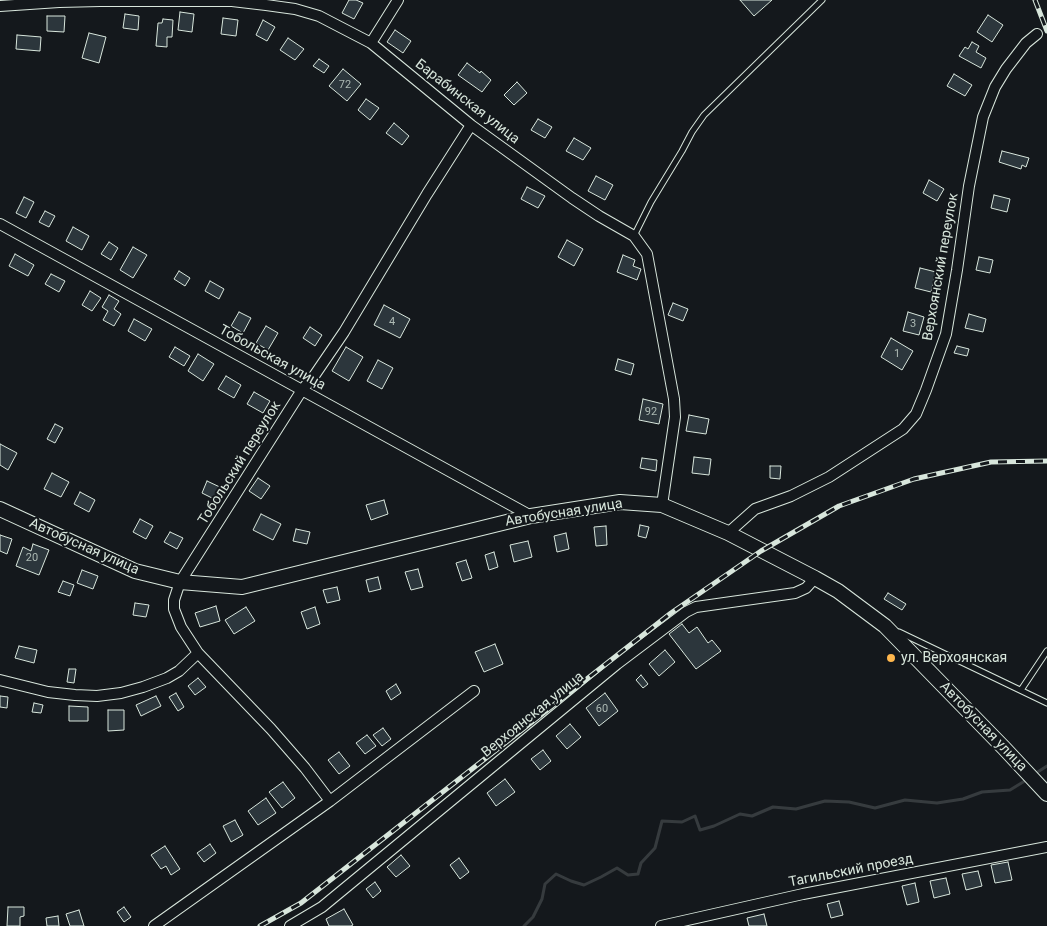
<!DOCTYPE html>
<meta charset="utf-8">
<style>
body{margin:0}
canvas{display:block;background:#14181c}
</style>
<canvas width="1047" height="926"></canvas>
<script>
const g = document.querySelector('canvas').getContext('2d');
g.lineJoin = 'round';
const shape = rows => new Path2D(rows.map(r => 'M' + r).join(''));
function stroke(path, color, width, dash) { g.strokeStyle = color; g.lineWidth = width; g.lineCap = dash ? 'butt' : 'round'; g.setLineDash(dash || []); g.stroke(path); }
function fillPath(path, color) { g.fillStyle = color; g.fill(path, 'evenodd'); }
function label(font, color, halo, rows, align = 'center') {
  g.font = font + ' Roboto,sans-serif'; g.lineWidth = 4; g.setLineDash([]); g.textBaseline = 'middle'; g.strokeStyle = halo; g.fillStyle = color; for (const [text, x, y, turn = 0] of rows) {
    g.save(); g.translate(x, y); g.rotate((+turn || 0) * Math.PI / 180); g.textAlign = isNaN(turn) ? turn : align; if (halo) g.strokeText(text, 0, 0); g.fillText(text, 0, 0); g.restore();
  }
}
const stream = shape([
 [1033,775,1047,766],
 [524,926,533,917,542,899,545,884,556,874,571,881,584,885,601,877,617,868,628,875,638,874,641,863,655,848,662,821,682,822,695,816,700,830,714,826,740,814,752,816,773,807,796,809,825,801,849,802,875,808,905,800,937,803,963,799,982,792,1010,790,1028,779]
]);
const building = shape([
 [349,0,356,0,363,3,354,19,342,13,349,0],
 [740,0,772,0,754,16,740,0],
 [180,12,194,14,192,32,178,30,180,12],
 [125,14,139,16,138,30,123,28,125,14],
 [988,15,1003,25,992,42,977,32,988,15],
 [47,16,65,16,64,32,47,31,47,16],
 [223,18,238,20,236,36,221,34,223,18],
 [163,19,173,20,172,37,167,37,167,47,156,46,158,23,162,23,163,19],
 [263,20,275,27,267,41,256,35,263,20],
 [395,30,411,41,403,53,387,42,395,30],
 [89,33,106,37,99,63,82,58,89,33],
 [17,35,41,37,40,51,16,49,17,35],
 [288,38,304,49,295,60,280,50,288,38],
 [972,42,979,46,976,52,986,58,981,68,959,56,965,47,968,49,972,42],
 [319,59,329,66,324,73,313,66,319,59],
 [467,63,480,73,481,71,491,80,482,92,458,75,467,63],
 [343,69,361,84,347,101,329,86,343,69],
 [954,74,972,85,965,96,947,86,954,74],
 [517,82,527,93,514,105,504,95,517,82],
 [366,99,379,108,370,120,358,110,366,99],
 [538,119,552,127,545,138,531,130,538,119],
 [394,123,409,136,402,145,386,133,394,123],
 [574,138,591,148,583,160,566,151,574,138],
 [1002,151,1029,158,1026,167,1022,165,1021,169,999,162,1002,151],
 [596,176,613,185,605,200,588,191,596,176],
 [929,180,944,189,937,201,923,193,929,180],
 [527,187,545,196,538,208,521,199,527,187],
 [994,195,1010,199,1007,212,991,208,994,195],
 [24,197,34,202,26,218,16,213,24,197],
 [45,211,55,216,49,227,39,222,45,211],
 [73,227,89,236,82,250,66,241,73,227],
 [567,240,583,249,574,266,558,257,567,240],
 [109,242,118,248,111,260,101,254,109,242],
 [133,247,147,255,133,278,120,270,133,247],
 [15,254,34,265,28,276,9,266,15,254],
 [623,255,635,260,633,266,641,269,637,280,617,272,623,255],
 [979,257,993,260,990,273,976,270,979,257],
 [920,268,936,272,931,292,915,288,920,268],
 [179,271,190,278,185,286,174,279,179,271],
 [51,274,65,281,59,292,45,284,51,274],
 [210,281,224,289,219,299,205,291,210,281],
 [90,291,101,298,92,311,82,305,90,291],
 [109,295,119,301,114,309,121,314,114,326,103,320,108,311,102,307,109,295],
 [673,303,688,309,683,321,668,315,673,303],
 [384,305,410,319,400,338,374,325,384,305],
 [239,312,251,318,243,333,231,326,239,312],
 [908,312,924,317,919,335,903,331,908,312],
 [969,314,986,319,983,332,965,328,969,314],
 [134,319,152,329,145,341,128,331,134,319],
 [266,326,278,333,268,350,256,343,266,326],
 [310,327,322,335,315,346,303,338,310,327],
 [891,338,913,351,902,370,881,357,891,338],
 [957,346,969,349,967,356,954,353,957,346],
 [175,347,190,356,184,366,169,357,175,347],
 [346,347,363,357,349,381,332,371,346,347],
 [198,354,214,364,203,381,188,371,198,354],
 [618,359,634,364,631,375,615,370,618,359],
 [378,360,393,368,382,389,367,381,378,360],
 [226,376,241,385,234,398,218,389,226,376],
 [254,392,270,401,263,413,247,404,254,392],
 [643,399,663,404,659,424,639,420,643,399],
 [689,415,709,419,706,434,686,431,689,415],
 [55,424,63,428,55,443,47,439,55,424],
 [0,444,17,453,8,470,0,465,0,444],
 [694,457,711,459,709,475,692,473,694,457],
 [642,458,657,460,656,471,640,468,642,458],
 [770,466,781,466,780,479,770,478,770,466],
 [52,473,69,482,61,497,44,489,52,473],
 [258,478,270,486,261,499,249,491,258,478],
 [207,481,224,489,218,501,202,493,207,481],
 [80,492,95,500,89,512,74,504,80,492],
 [384,500,388,514,371,520,366,505,384,500],
 [261,514,281,524,273,540,253,530,261,514],
 [140,519,153,526,146,539,133,532,140,519],
 [640,525,649,527,646,538,638,536,640,525],
 [606,526,607,545,596,546,594,527,606,526],
 [296,529,310,532,307,544,293,541,296,529],
 [170,532,183,538,177,549,164,542,170,532],
 [566,533,569,549,557,552,554,536,566,533],
 [0,535,12,539,7,554,0,551,0,535],
 [528,541,532,557,514,562,510,545,528,541],
 [33,544,49,550,39,575,16,566,23,547,31,551,33,544],
 [494,552,498,567,489,570,485,555,494,552],
 [466,560,472,578,462,581,456,563,466,560],
 [418,569,423,587,411,590,405,572,418,569],
 [82,570,98,576,93,589,77,583,82,570],
 [378,577,381,589,369,592,366,580,378,577],
 [63,581,74,585,70,596,58,592,63,581],
 [337,587,340,600,327,603,323,590,337,587],
 [888,593,906,604,902,610,884,599,888,593],
 [135,603,149,605,146,617,133,615,135,603],
 [216,606,220,621,200,627,195,613,216,606],
 [246,607,255,621,234,634,225,620,246,607],
 [315,607,320,624,307,629,301,612,315,607],
 [682,624,689,633,697,627,708,643,712,640,721,651,696,669,669,634,682,624],
 [495,644,503,664,484,672,475,652,495,644],
 [19,646,37,650,34,663,15,658,19,646],
 [665,650,675,662,659,676,649,664,665,650],
 [69,669,76,669,74,683,67,682,69,669],
 [641,675,648,684,643,688,636,680,641,675],
 [198,678,206,687,195,695,188,686,198,678],
 [396,684,401,693,391,700,386,691,396,684],
 [176,693,184,707,178,711,169,697,176,693],
 [605,693,618,711,599,726,586,708,605,693],
 [0,696,8,697,7,708,0,707,0,696],
 [156,696,161,706,141,716,136,705,156,696],
 [34,703,43,705,41,713,32,712,34,703],
 [69,706,88,707,88,721,69,721,69,706],
 [108,710,124,710,124,730,108,731,108,710],
 [570,724,581,737,567,749,556,736,570,724],
 [383,728,391,739,382,746,373,735,383,728],
 [367,735,376,746,365,754,356,743,367,735],
 [543,750,551,761,540,770,531,759,543,750],
 [339,752,350,766,339,774,328,760,339,752],
 [505,779,515,792,496,806,487,793,505,779],
 [283,782,295,798,282,808,269,792,283,782],
 [266,798,276,813,258,825,248,811,266,798],
 [235,820,243,835,231,842,223,826,235,820],
 [210,844,216,853,204,862,197,853,210,844],
 [165,846,180,869,171,875,166,866,161,869,151,855,165,846],
 [401,855,410,866,396,877,387,867,401,855],
 [459,858,469,872,460,879,450,865,459,858],
 [1008,862,1012,880,995,883,991,865,1008,862],
 [978,871,982,886,966,890,962,874,978,871],
 [946,878,950,894,934,898,930,881,946,878],
 [375,882,381,891,373,898,366,889,375,882],
 [915,883,919,902,907,905,902,886,915,883],
 [839,901,843,915,831,918,827,904,839,901],
 [8,907,24,907,24,916,20,917,20,926,7,926,8,907],
 [124,907,131,917,124,922,117,912,124,907],
 [344,909,353,925,351,926,329,926,326,919,344,909],
 [79,910,84,926,70,926,66,914,79,910],
 [764,914,767,926,749,926,747,918,764,914],
 [58,916,59,926,47,926,46,918,58,916]
]);
const lane = shape([
 [634,236,651,202,682,151,692,132,704,115,822,0],
 [899,632,1047,703],
 [1021,690,1047,651]
]);
const street = shape([
 [0,6,59,2,100,1,232,1,266,5,295,9,319,16,371,43,471,125,572,198,599,216,634,236,647,254,674,399,675,417,662,505],
 [371,43,398,0],
 [0,224,531,516],
 [728,533,755,509,791,496,829,477,903,429,916,414,926,390,946,334,957,270,969,186,983,117,995,87,1006,69,1026,43,1037,34],
 [0,680,48,692,75,695,97,696,121,693,143,687,167,678,179,671,198,653],
 [330,801,305,768,271,729,198,653,181,627,174,609,174,600,180,582,302,390,314,376,344,332,427,194,471,125],
 [154,926,330,801,474,691],
 [290,926,322,907,617,664,686,612,696,607,795,593,806,588,815,578],
 [661,926,803,894,1047,847]
]);
const secondary = shape([
 [0,509,135,571,180,582,242,587,531,516,620,502,662,505,728,533,815,578,838,591,885,626,1004,748,1047,794]
]);
const rail = shape([
 [1035,0,1047,31],
 [260,926,301,903,671,613,761,551,839,506,914,479,991,462,1047,461]
]);
const markers = [
 [891,658,5,"#ffb74d"]
];
const numberNames = [
 ["72",345,85],
 ["4",392,322],
 ["3",913,324],
 ["1",897,354],
 ["92",651,412],
 ["20",32,558],
 ["60",602,709]
];
const streetNames = [
 ["Барабинская улица",467,102,38],
 ["Верхоянский переулок",941,267,-80],
 ["Тобольская улица",272,358,29],
 ["Тобольский переулок",240,463,-58],
 ["Автобусная улица",564,513,-9],
 ["Автобусная улица",84,547,24],
 ["Верхоянская улица",533,715,-39],
 ["Автобусная улица",983,727,46],
 ["Тагильский проезд",851,871,-11]
];
const poiNames = [
 ["ул. Верхоянская",901,658]
];
stroke(stream, '#363b3e', 3);
fillPath(building, '#2c363c');
stroke(building, '#d8e6dc', 1);
stroke(lane, '#d8e6dc', 7);
stroke(street, '#d8e6dc', 12);
stroke(secondary, '#d8e6dc', 16);
stroke(lane, '#14181c', 5);
stroke(street, '#14181c', 10);
stroke(secondary, '#14181c', 14);
stroke(rail, '#d8e6dc', 5);
stroke(rail, '#14181c', 3, [9]);
for (const [x, y, r, color] of markers) { const dot = new Path2D(); dot.arc(x, y, r, 0, 2 * Math.PI); g.fillStyle = color; g.fill(dot); stroke(dot, '#14181c', 2); }
label('11px', '#adbab4', null, numberNames);
label('14px', '#d8e6dc', '#14181c', streetNames);
label('14px', '#d8e6dc', '#14181c', poiNames, 'left');
</script>
